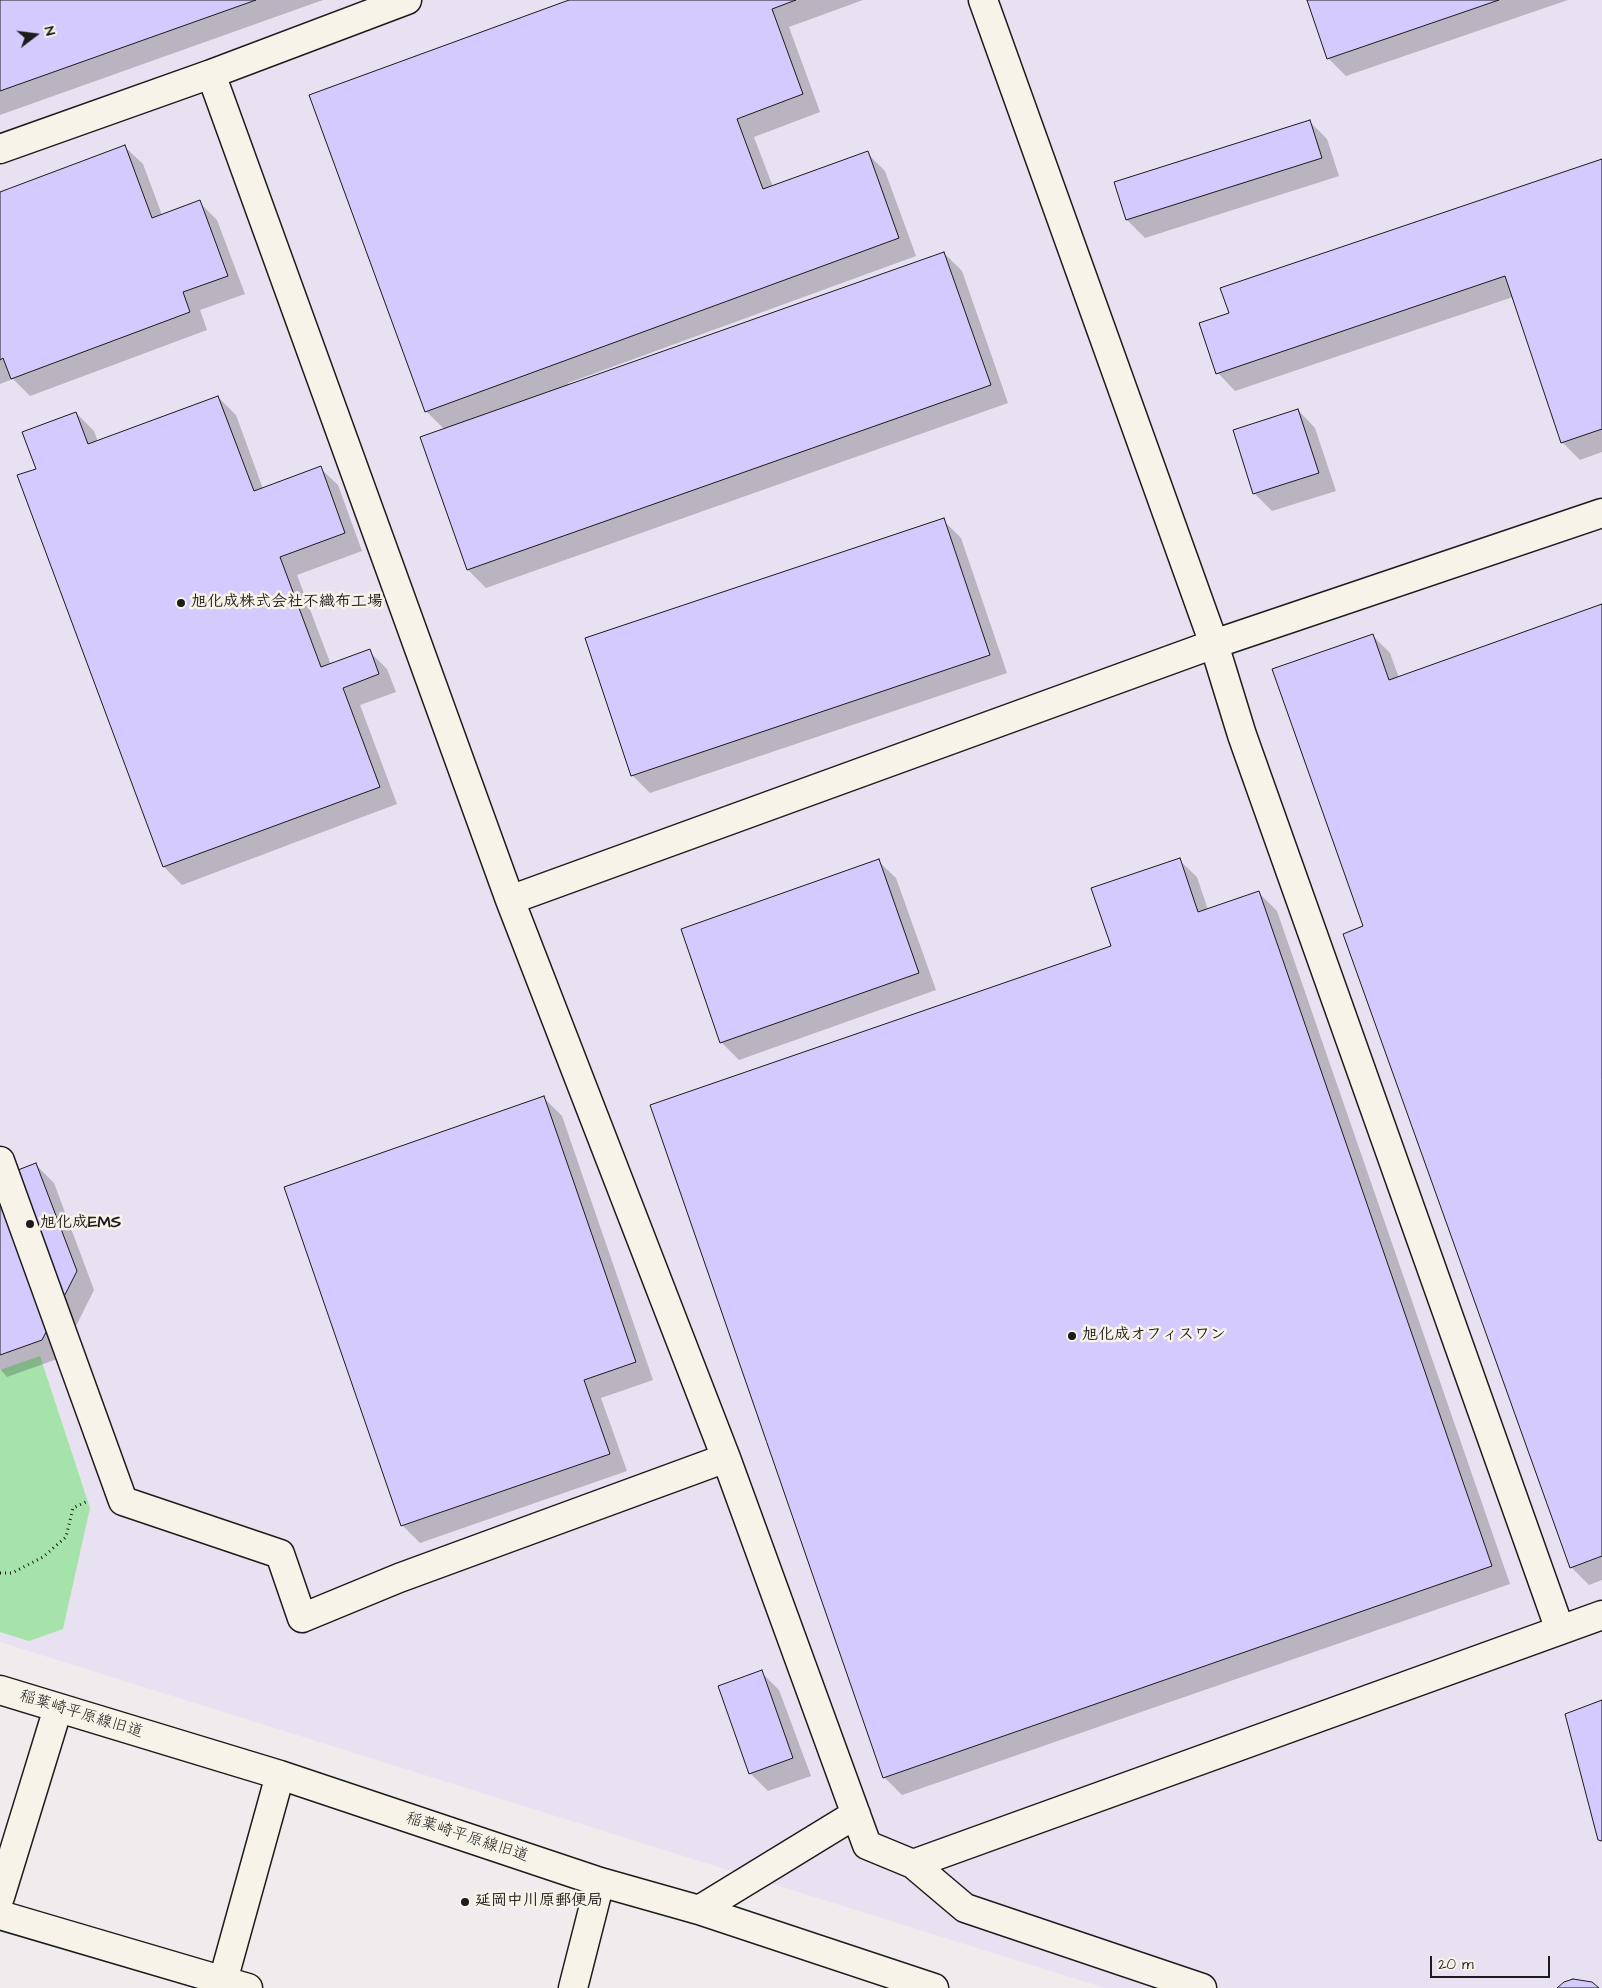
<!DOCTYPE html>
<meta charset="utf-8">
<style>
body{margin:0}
#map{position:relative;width:1602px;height:1988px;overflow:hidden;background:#f0ebec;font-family:"Architects Daughter",sans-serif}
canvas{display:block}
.north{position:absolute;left:10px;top:10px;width:50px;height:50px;-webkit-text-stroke:4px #f7f3e8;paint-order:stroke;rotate:75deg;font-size:14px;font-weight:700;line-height:20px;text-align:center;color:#1c1c1c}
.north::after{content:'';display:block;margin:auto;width:18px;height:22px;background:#1c1c1c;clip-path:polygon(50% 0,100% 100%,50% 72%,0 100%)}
.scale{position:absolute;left:1430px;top:1956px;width:120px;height:22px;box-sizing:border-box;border:2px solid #1c1c1c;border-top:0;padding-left:6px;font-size:15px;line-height:18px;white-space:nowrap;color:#1c1c1c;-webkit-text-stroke:4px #f7f3e8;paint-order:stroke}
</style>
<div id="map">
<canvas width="1602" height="1988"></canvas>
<div class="north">N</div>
<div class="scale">20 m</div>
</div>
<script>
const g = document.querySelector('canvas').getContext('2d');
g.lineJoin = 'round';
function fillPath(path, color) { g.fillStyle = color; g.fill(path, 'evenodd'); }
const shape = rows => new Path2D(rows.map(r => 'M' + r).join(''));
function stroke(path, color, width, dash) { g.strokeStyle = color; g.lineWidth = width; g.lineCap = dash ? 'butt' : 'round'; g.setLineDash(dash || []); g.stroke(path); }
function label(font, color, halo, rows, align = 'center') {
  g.font = font + ' "Architects Daughter","Klee One",sans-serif'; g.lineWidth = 5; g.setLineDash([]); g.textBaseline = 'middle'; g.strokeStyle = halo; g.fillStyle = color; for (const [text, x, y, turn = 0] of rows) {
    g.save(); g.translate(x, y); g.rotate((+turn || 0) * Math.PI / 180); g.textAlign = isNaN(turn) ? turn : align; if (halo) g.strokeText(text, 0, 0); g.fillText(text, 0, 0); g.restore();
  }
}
const built = shape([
 [0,0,1602,0,1602,1988,1105,1988,0,1642]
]);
const green = shape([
 [40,1356,90,1508,63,1629,29,1641,0,1632,0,1370]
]);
const shadow = shape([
 [0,0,323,0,0,115],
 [573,0,863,0,789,27,820,112,754,137,773,187,867,153,885,171,916,256,568,383,569,386,944,253,962,271,1008,403,486,588,468,570,421,438,445,430,426,411],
 [1308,0,1568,0,1346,76,1328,58],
 [1309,121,1327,139,1339,176,1145,238,1127,220,1115,183],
 [125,147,143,164,162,215,199,202,217,220,245,294,200,310,207,330,30,396,13,379,0,384,0,193],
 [1602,160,1602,452,1580,460,1562,442,1513,297,1235,391,1218,373,1230,314],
 [218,397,236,415,263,489,320,468,338,485,362,551,297,575,331,665,369,651,387,669,396,692,360,705,397,804,182,885,164,867,19,476,37,469,76,413,94,431,98,442],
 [1298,410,1315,428,1336,491,1272,511,1254,493],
 [943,520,961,538,1007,673,650,793,632,775],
 [1602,605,1602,1580,1589,1585,1571,1567,1365,927,1372,635,1390,653,1399,678],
 [1179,860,1197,877,1208,910,1259,893,1277,911,1510,1584,902,1795,884,1777],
 [878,861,896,878,936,990,739,1060,721,1042],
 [544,1098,562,1116,653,1380,601,1398,627,1471,420,1543,402,1525],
 [36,1165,54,1183,94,1290,60,1358,7,1377,0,1369,0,1178],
 [761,1672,779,1690,811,1776,768,1791,750,1773]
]);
const building = shape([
 [0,0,256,0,0,91,0,0],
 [569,0,796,0,772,9,803,94,737,119,763,189,868,151,899,238,425,412,309,95,569,0],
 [1307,0,1499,0,1327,59,1307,0],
 [1310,120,1322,158,1126,220,1114,182,1310,120],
 [125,145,152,218,200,200,228,276,183,292,190,312,11,379,3,358,0,360,0,192,125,145],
 [1602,159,1602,429,1561,443,1505,276,1216,374,1199,323,1229,313,1220,288,1602,159],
 [944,252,991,385,467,570,420,437,944,252],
 [218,396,254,491,321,466,345,533,280,557,321,667,370,649,379,674,343,688,380,787,163,867,17,475,36,469,22,432,76,412,88,444,218,396],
 [1298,409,1319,473,1253,494,1233,430,1298,409],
 [944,518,990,655,631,776,585,638,944,518],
 [1602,604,1602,1556,1570,1568,1343,934,1363,926,1272,669,1373,634,1389,680,1602,604],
 [1180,858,1198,912,1259,891,1492,1566,883,1778,650,1105,1111,946,1091,888,1180,858],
 [879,859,919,973,720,1043,681,929,879,859],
 [544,1096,636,1362,584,1380,610,1454,401,1526,284,1187,544,1096],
 [36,1163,77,1271,42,1340,0,1355,0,1177,36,1163],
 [762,1670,793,1758,749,1774,718,1686,762,1670],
 [1602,1700,1602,1841,1598,1840,1565,1714,1602,1700],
 [1573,1979,1592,1982,1599,1988,1557,1988,1564,1982,1573,1979]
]);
const path = shape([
 [0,1573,12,1573,43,1557,66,1537,73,1508,86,1502]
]);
const minor = shape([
 [407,0,211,74,510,900,726,1458,867,1845,913,1864,1602,1615],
 [983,0,1214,644,1242,735,1560,1630],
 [0,149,211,74],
 [510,900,1214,644,1602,513],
 [0,1161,123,1501,280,1554,302,1618,399,1578,726,1458],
 [0,1690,280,1775,600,1882,699,1910,934,1988],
 [913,1864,965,1908,1202,1988],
 [0,1897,58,1708],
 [699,1910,856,1814],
 [0,1915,248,1988],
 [221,1988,280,1775],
 [573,1988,600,1882]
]);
const markers = [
 [181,603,5,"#1c1c1c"],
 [30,1224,5,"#1c1c1c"],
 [1072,1336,5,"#1c1c1c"],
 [465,1902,5,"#1c1c1c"]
];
const poiNames = [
 ["旭化成株式会社不織布工場",191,603],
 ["旭化成EMS",40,1224],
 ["旭化成オフィスワン",1082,1336],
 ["延岡中川原郵便局",475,1902]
];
const streetNames = [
 ["稲葉崎平原線旧道",81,1715,17],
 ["稲葉崎平原線旧道",467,1838,18]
];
fillPath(built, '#e8e1f1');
fillPath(green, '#a6e3aa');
fillPath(shadow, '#0003');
fillPath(building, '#d4cafd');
stroke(building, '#1c1c1c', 1);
stroke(minor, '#1c1c1c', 31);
stroke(path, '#1c1c1c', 3, [1, 4]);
stroke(minor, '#f7f3e8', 28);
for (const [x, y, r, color] of markers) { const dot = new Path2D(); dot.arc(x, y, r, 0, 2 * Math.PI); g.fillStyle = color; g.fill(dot); stroke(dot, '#f7f3e8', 2); }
label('bold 16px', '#1c1c1c', '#f7f3e8', poiNames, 'left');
label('16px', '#1c1c1c', '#f7f3e8', streetNames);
</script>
